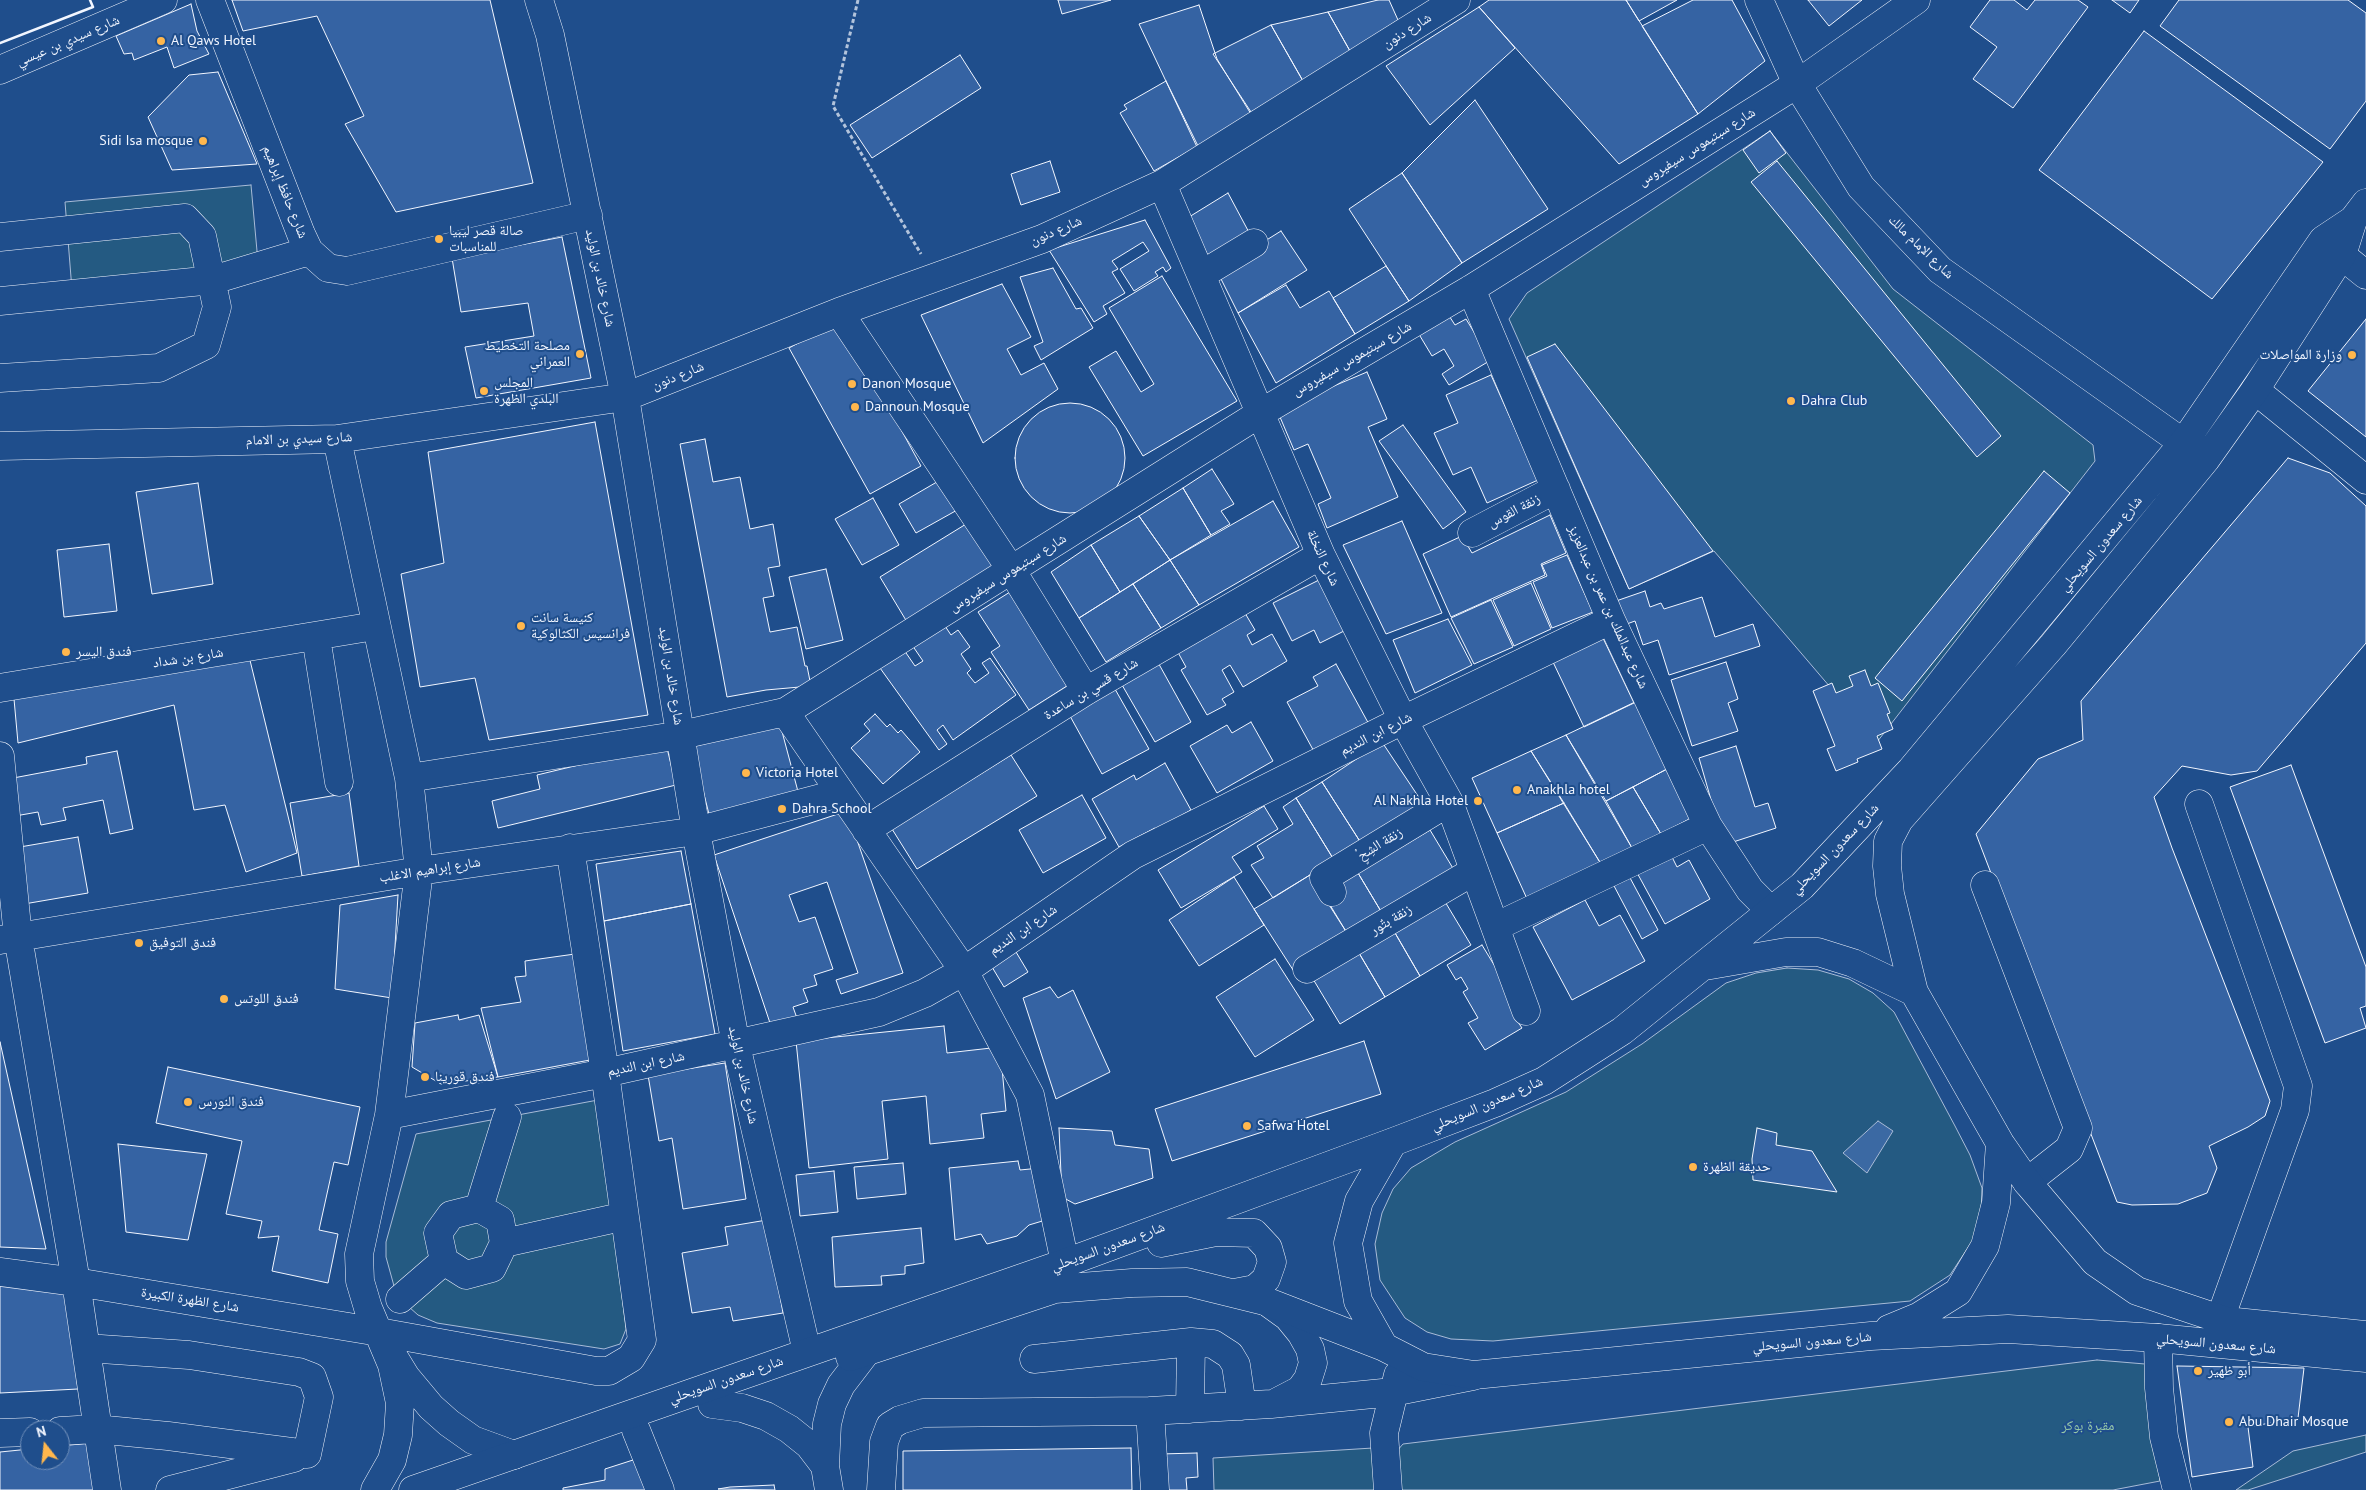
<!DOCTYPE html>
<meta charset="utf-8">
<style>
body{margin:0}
#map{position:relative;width:2366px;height:1490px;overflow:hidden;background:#1f4e8c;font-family:"PT Sans",sans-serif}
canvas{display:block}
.north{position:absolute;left:20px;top:1420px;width:50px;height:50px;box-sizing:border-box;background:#1f4e8c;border:1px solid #7391ba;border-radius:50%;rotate:344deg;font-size:14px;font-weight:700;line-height:20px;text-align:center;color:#f2f6ff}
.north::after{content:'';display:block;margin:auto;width:18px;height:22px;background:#ffb74d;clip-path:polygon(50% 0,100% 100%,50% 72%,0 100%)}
</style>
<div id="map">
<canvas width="2366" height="1490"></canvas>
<div class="north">N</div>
</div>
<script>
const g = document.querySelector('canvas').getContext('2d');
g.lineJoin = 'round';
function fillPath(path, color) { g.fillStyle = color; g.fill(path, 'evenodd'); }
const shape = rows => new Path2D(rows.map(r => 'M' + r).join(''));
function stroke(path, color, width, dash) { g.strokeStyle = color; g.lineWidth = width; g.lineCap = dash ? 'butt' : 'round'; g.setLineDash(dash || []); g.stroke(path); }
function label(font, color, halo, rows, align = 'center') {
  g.font = font + ' "PT Sans","Noto Naskh Arabic",sans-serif'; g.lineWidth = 4; g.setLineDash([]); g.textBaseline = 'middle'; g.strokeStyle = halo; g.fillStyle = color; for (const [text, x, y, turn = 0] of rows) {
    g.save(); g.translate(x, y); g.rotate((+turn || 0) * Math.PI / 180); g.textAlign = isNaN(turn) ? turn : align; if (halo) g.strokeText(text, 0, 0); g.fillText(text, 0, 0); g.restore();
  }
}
const green = shape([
 [1770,131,1893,289,2093,445,2095,461,1877,742,1714,551,1629,589,1509,319,1527,293,1770,131],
 [251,185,259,273,72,290,65,202,251,185],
 [1787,968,1818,970,1849,979,1873,993,1894,1012,1955,1126,1970,1155,1982,1188,1981,1214,1975,1237,1950,1275,1910,1301,1493,1341,1451,1339,1427,1332,1405,1318,1380,1280,1375,1244,1382,1213,1393,1189,1411,1168,1455,1142,1566,1092,1642,1044,1726,983,1756,973,1787,968],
 [598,1100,626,1329,620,1344,604,1349,437,1323,418,1315,400,1299,394,1286,386,1257,386,1242,416,1134,598,1100],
 [2097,1360,2145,1364,2160,1481,2113,1490,1399,1490,1396,1452,1403,1444,2097,1360],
 [2366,1435,2366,1452,2248,1490,2236,1490,2293,1451,2366,1435],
 [1373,1448,1375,1490,1214,1490,1213,1458,1373,1448]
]);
const water = shape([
 [1878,1121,1893,1131,1867,1173,1843,1153,1878,1121]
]);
const building = shape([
 [232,0,490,0,533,183,396,212,345,124,364,116,317,16,243,31,232,0],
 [1058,0,1111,0,1062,14,1058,0],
 [1378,0,1389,0,1398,20,1350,51,1328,12,1378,0],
 [1489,0,1626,0,1698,114,1619,164,1479,7,1489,0],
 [1626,0,1677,0,1639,21,1626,0],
 [1693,0,1732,0,1765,61,1698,114,1642,26,1693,0],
 [1808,0,1862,0,1829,26,1808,0],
 [1990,0,2014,0,2027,10,2035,0,2078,0,2088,7,2013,108,1973,79,1997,47,1970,27,1990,0],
 [2112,0,2139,0,2130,13,2112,0],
 [2179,0,2348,0,2366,13,2366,101,2330,149,2160,26,2179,0],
 [191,4,197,31,209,54,174,68,167,47,134,60,132,53,124,54,116,36,191,4],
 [1199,5,1217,59,1251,114,1197,147,1139,24,1199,5],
 [1479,7,1515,48,1430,125,1386,66,1479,7],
 [1328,12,1350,51,1303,81,1271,25,1328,12],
 [1271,25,1303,81,1251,112,1213,54,1271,25],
 [2144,31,2323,162,2212,299,2039,170,2144,31],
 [960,55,981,88,872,158,850,125,960,55],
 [218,72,257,164,172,170,148,117,189,75,218,72],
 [1166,81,1198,146,1154,171,1120,113,1127,109,1124,105,1166,81],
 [1475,100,1548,209,1462,263,1402,173,1475,100],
 [1770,131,1786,153,1759,173,1743,150,1770,131],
 [1050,161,1060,192,1021,205,1011,174,1050,161],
 [1777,161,2001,436,1977,457,1751,182,1777,161],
 [1402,173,1462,263,1409,301,1349,209,1402,173],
 [1228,193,1252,238,1211,262,1189,217,1228,193],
 [1145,220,1171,268,1166,272,1163,267,1155,272,1158,276,1134,291,1120,269,1149,251,1143,242,1112,261,1118,269,1112,272,1125,293,1103,306,1107,314,1094,322,1049,250,1145,220],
 [1281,231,1307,270,1238,313,1217,271,1281,231],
 [562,237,591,378,476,398,465,347,534,336,528,303,461,312,452,258,562,237],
 [1386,266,1409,301,1355,334,1333,298,1386,266],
 [1053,268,1076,309,1081,308,1093,328,1041,360,1034,346,1043,342,1020,277,1053,268],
 [1162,276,1237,401,1143,456,1089,367,1116,351,1141,392,1154,384,1109,308,1162,276],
 [1002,284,1031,337,1007,349,1021,375,1044,363,1058,389,983,443,921,315,1002,284],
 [1286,285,1300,308,1329,291,1355,334,1276,383,1238,313,1286,285],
 [1444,308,1455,325,1466,319,1491,360,1449,385,1442,374,1454,366,1444,349,1432,356,1414,326,1444,308],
 [2366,319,2366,437,2308,391,2366,319],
 [841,320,921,466,870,494,789,348,841,320],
 [1555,344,1713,551,1629,589,1527,357,1555,344],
 [1367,372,1387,419,1368,427,1398,497,1327,528,1318,504,1331,498,1308,444,1294,450,1277,410,1367,372],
 [1491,375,1538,480,1487,503,1471,467,1453,475,1434,433,1458,423,1446,395,1491,375],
 '1015 458a55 55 0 1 1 110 0a55 55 0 1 1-110 0Z',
 [595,422,648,715,489,740,475,678,420,687,401,574,444,563,428,452,595,422],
 [1403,425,1466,512,1443,529,1379,441,1403,425],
 [705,439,713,482,740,477,750,529,773,524,780,566,768,568,774,596,763,598,770,632,797,627,805,666,807,666,811,686,766,690,727,697,680,444,705,439],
 [2288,458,2330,473,2366,506,2366,643,2257,771,2231,775,2182,766,2154,797,2172,848,2270,1101,2265,1116,2248,1127,2209,1146,2217,1168,2207,1193,2178,1204,2132,1205,2117,1202,1976,834,2038,759,2083,740,2081,701,2288,458],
 [1212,469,1234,504,1221,511,1230,524,1211,535,1183,488,1212,469],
 [2044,471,2070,493,1902,701,1875,678,2044,471],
 [942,479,959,509,916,533,899,504,942,479],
 [198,483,213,584,152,594,136,492,198,483],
 [1183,488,1211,535,1170,560,1139,516,1183,488],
 [873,498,899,545,862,565,835,519,873,498],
 [1273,501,1299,547,1199,605,1170,560,1273,501],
 [1550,515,1566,553,1541,564,1545,575,1451,617,1423,554,1462,536,1472,553,1550,515],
 [1139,516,1170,560,1120,592,1091,545,1139,516],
 [971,521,1001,571,910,627,880,577,971,521],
 [1402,521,1442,613,1386,634,1343,545,1402,521],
 [109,544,117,611,64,617,57,550,109,544],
 [1091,545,1120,592,1079,618,1051,572,1091,545],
 [1567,555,1593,612,1552,628,1533,582,1547,576,1542,565,1567,555],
 [1170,560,1199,605,1161,628,1133,584,1170,560],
 [826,569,843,640,806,649,789,577,826,569],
 [1323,578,1348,629,1320,643,1314,630,1292,641,1273,603,1323,578],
 [1531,583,1551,629,1514,646,1493,600,1531,583],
 [1133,584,1161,628,1106,662,1079,618,1133,584],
 [1645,591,1650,607,1661,603,1664,609,1702,597,1715,637,1753,624,1760,646,1669,675,1658,640,1643,645,1635,621,1624,625,1616,601,1645,591],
 [1010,592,1070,684,1029,710,991,652,1000,646,978,612,1010,592],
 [1491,600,1513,647,1474,664,1451,618,1491,600],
 [1242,608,1255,630,1247,635,1252,645,1272,634,1287,661,1243,687,1230,665,1222,670,1234,692,1222,699,1226,705,1207,715,1181,670,1186,667,1175,647,1242,608],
 [1448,619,1472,665,1415,693,1393,640,1448,619],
 [943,623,951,635,958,630,970,647,961,654,971,669,967,673,975,683,989,673,982,663,990,658,1016,695,953,740,943,725,937,730,947,744,939,750,880,668,904,650,915,666,923,661,912,645,943,623],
 [1603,638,1634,703,1584,727,1553,662,1603,638],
 [247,648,297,853,246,872,225,805,194,810,174,705,18,743,14,699,247,648],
 [1155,657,1191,722,1155,742,1118,678,1155,657],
 [1726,662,1738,699,1728,703,1738,731,1692,746,1671,680,1726,662],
 [1336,664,1371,728,1317,757,1287,702,1318,686,1313,677,1336,664],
 [1865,670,1871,686,1878,683,1890,713,1887,714,1893,729,1877,736,1882,749,1857,759,1858,762,1836,771,1827,749,1835,746,1813,691,1832,683,1836,693,1853,686,1849,676,1865,670],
 [1111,682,1149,749,1102,774,1065,707,1111,682],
 [1635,702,1667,769,1606,801,1566,735,1635,702],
 [875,714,887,727,890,724,898,733,901,730,920,752,883,784,851,748,870,731,864,724,875,714],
 [1251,722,1273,761,1217,793,1190,746,1227,725,1232,733,1251,722],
 [780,724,800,799,711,822,692,747,780,724],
 [1566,735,1632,848,1601,864,1531,751,1566,735],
 [1382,742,1424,805,1361,843,1322,782,1382,742],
 [666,744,676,785,498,828,492,801,540,789,537,775,666,744],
 [1736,746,1755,807,1768,803,1776,828,1724,845,1699,758,1736,746],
 [117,751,133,829,110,834,103,800,63,808,66,820,41,825,38,812,15,816,8,779,87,764,86,757,117,751],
 [1531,751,1564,803,1497,833,1472,778,1531,751],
 [1011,755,1037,796,917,869,892,829,1011,755],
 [1165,763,1191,810,1156,830,1155,828,1119,847,1092,799,1134,775,1136,780,1165,763],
 [2291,765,2366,967,2366,1006,2360,1008,2366,1028,2325,1043,2230,787,2291,765],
 [1667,769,1691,818,1661,834,1633,787,1667,769],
 [1322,782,1361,843,1334,860,1296,798,1322,782],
 [1633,787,1661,834,1632,848,1606,801,1633,787],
 [349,793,359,866,302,876,290,803,349,793],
 [1082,795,1106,838,1043,873,1019,830,1082,795],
 [1296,798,1334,860,1273,898,1251,865,1264,858,1257,846,1293,824,1283,807,1296,798],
 [1564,803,1601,864,1528,901,1497,833,1564,803],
 [1264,806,1278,829,1232,857,1242,872,1181,908,1158,870,1264,806],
 [847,811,903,973,841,994,836,980,858,973,827,882,789,895,799,922,815,917,833,969,814,975,817,985,803,989,808,1002,793,1007,798,1021,772,1029,714,855,847,811],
 [1430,830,1454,870,1382,913,1358,873,1430,830],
 [78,837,88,893,24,904,14,848,78,837],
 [681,851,691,904,604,921,596,864,681,851],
 [1669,851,1677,867,1689,860,1710,899,1665,924,1635,869,1669,851],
 [1358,873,1382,913,1347,933,1327,900,1337,885,1358,873],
 [1310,875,1347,933,1295,973,1254,909,1310,875],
 [1629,876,1658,930,1642,939,1613,884,1629,876],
 [1234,877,1264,925,1199,966,1169,920,1234,877],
 [398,895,392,998,335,989,340,905,398,895],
 [1441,895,1471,945,1420,976,1391,926,1441,895],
 [1585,900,1599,926,1620,915,1645,961,1572,1000,1533,927,1585,900],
 [691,904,715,1034,623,1051,604,921,691,904],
 [1391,926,1420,976,1385,997,1356,948,1391,926],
 [1482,945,1522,1011,1514,1016,1522,1028,1485,1050,1468,1023,1478,1018,1463,992,1468,989,1461,977,1456,980,1447,965,1482,945],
 [1013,947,1028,972,1004,987,989,962,1013,947],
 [1356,948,1385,997,1340,1024,1310,974,1356,948],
 [575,954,590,1060,498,1077,481,1008,521,1002,515,977,526,976,525,961,575,954],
 [1275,959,1314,1020,1255,1057,1216,997,1275,959],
 [1050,987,1058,998,1073,990,1110,1072,1056,1099,1023,998,1050,987],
 [458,1015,459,1020,479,1015,498,1077,441,1084,412,1067,415,1023,458,1015],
 [944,1026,947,1053,1000,1047,1006,1111,981,1114,984,1138,930,1144,926,1096,882,1101,888,1159,809,1168,796,1041,944,1026],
 [1364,1041,1381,1094,1172,1161,1155,1109,1364,1041],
 [0,1042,46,1249,0,1247,0,1042],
 [725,1063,746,1199,683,1209,672,1138,659,1141,648,1075,725,1063],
 [168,1067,360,1107,348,1165,334,1162,319,1230,338,1234,328,1283,272,1271,279,1236,258,1238,262,1221,226,1214,242,1141,156,1123,168,1067],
 [1059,1128,1112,1131,1115,1145,1149,1149,1153,1178,1075,1204,1062,1197,1059,1128],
 [1757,1128,1777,1133,1776,1145,1812,1151,1837,1192,1753,1180,1752,1159,1757,1128],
 [118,1144,207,1154,188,1240,126,1232,118,1144],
 [1018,1161,1020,1170,1040,1168,1049,1219,1029,1225,1017,1236,987,1244,981,1234,955,1240,949,1168,1018,1161],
 [903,1163,906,1194,857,1199,854,1167,903,1163],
 [834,1171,838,1212,800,1216,796,1175,834,1171],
 [767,1220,783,1313,733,1321,730,1307,692,1313,682,1253,728,1245,725,1227,767,1220],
 [921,1228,924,1263,905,1266,905,1274,881,1276,882,1285,835,1287,832,1237,921,1228],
 [0,1282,66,1292,78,1389,0,1393,0,1282],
 [2177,1366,2304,1368,2298,1418,2248,1427,2253,1467,2192,1477,2177,1366],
 [90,1443,97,1490,0,1490,0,1452,30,1449,30,1460,60,1460,60,1446,90,1443],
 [1131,1448,1132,1490,903,1490,903,1451,1131,1448],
 [1197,1453,1198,1477,1186,1478,1187,1490,1161,1490,1160,1454,1197,1453],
 [633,1460,650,1490,563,1490,563,1488,605,1480,605,1469,633,1460],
 [774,1485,775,1490,718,1489,730,1487,774,1485]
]);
const path = shape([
 [858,0,833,106,921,254]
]);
const minor = shape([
 [210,0,301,234,309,251,328,268,347,271,588,215],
 [539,0,550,35,625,397,696,831,736,1045,807,1352],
 [1759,0,1797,84,1861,187,1940,270,2203,457],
 [0,70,163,0],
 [1162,184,1321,555,1403,720,1449,802,1526,1011],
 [0,237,185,218,202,236,217,307,206,345,159,368,0,378],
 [2324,241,2366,275],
 [1201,275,1254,243],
 [1471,289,1611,620,1708,826,1750,890,1771,911],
 [0,301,213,280,309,251],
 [839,312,1012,571,1086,691],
 [2255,390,2366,480],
 [337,439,409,778,419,871,389,1115,359,1254,360,1281,368,1308,392,1365,400,1403,398,1435,392,1460,375,1490],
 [0,446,337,439,625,397,839,312,1042,239,1162,184,1456,0],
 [1472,533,1556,489],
 [316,637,339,782],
 [0,688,375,626],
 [785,712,964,971,1030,1095,1065,1263],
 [0,756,18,937,76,1282,107,1490],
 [409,778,681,735,785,712,1259,414,1471,289,1797,84,1916,0],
 [2199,804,2298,1086,2295,1110,2220,1319],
 [866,830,1086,691,1321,555],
 [1985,885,2078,1128,2069,1149,2027,1182],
 [1332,892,1324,878,1449,802],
 [1495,927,1708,826],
 [0,940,419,871,696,831,840,793],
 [1307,969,1474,871],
 [389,1115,605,1073,879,1012,925,993,964,971,1133,855,1403,720,1611,620],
 [479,1208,500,1220,504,1243,492,1268,466,1275,444,1261,438,1233,451,1215,479,1208],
 [479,1208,507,1117],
 [504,1243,612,1219],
 [0,1272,76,1282,379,1332,596,1371,609,1371,631,1358,642,1340,605,1073,570,848],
 [400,1299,444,1261],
 [1270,1304,1288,1317,1301,1333,1310,1349,1313,1363,1308,1379,1300,1390,1277,1402],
 [2158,1338,2159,1388,2164,1437,2177,1490],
 [86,1348,189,1355,299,1372,312,1377,319,1397,307,1454],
 [395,1359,406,1377,431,1407,449,1423,473,1440,514,1455],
 [1034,1359,1191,1342,1213,1344,1230,1355,1236,1365,1242,1406],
 [712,1404,742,1408,766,1416,789,1429,809,1445,825,1466],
 [1190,1409,1191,1342],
 [1150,1411,1155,1490],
 [636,1430,660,1490],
 [60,1431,96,1429,168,1436,307,1454],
 [0,1433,30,1432],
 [170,1490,294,1458],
 [829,1490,825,1466,827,1424,832,1404,841,1385,867,1351],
 [881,1490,884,1442,890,1426,900,1420,923,1413,1150,1411,1271,1404,1393,1392,1473,1376],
 [1388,1490,1384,1433,1398,1375]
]);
const major = shape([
 [2366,203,2353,220,2342,255,2255,390,2206,459,2053,645,1899,820,1888,841,1887,866,1890,894,1914,992,2000,1143,2027,1182,2095,1262,2137,1291,2226,1321,2366,1335],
 [1705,966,1786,952,1818,952,1853,963,1914,992],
 [1161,1243,1216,1232,1254,1233,1268,1248,1272,1262,1266,1279,1255,1289,1234,1293],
 [1889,1329,1918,1317,1958,1292,1985,1246,1996,1203,2000,1143],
 [1384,1347,1358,1301,1348,1243,1359,1201,1393,1142],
 [850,1357,1055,1289,1132,1283,1187,1282,1268,1302,1384,1347,1423,1367,1474,1375,1871,1336,2008,1329,2158,1338,2366,1358],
 [413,1490,1065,1263,1393,1142,1495,1103,1544,1081,1622,1031,1802,886,1911,770,2184,442,2323,240,2353,220]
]);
const wall = shape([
 [0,43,93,7,90,0]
]);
const markers = [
 [161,41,5,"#ffb74d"],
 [203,141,5,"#ffb74d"],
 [439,239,5,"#ffb74d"],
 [580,354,5,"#ffb74d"],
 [2352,355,5,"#ffb74d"],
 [852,384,5,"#ffb74d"],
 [484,391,5,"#ffb74d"],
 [1791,401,5,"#ffb74d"],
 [855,407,5,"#ffb74d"],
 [521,626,5,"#ffb74d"],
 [66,652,5,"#ffb74d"],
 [746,773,5,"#ffb74d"],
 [1517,790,5,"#ffb74d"],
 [1478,801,5,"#ffb74d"],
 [782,809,5,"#ffb74d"],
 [139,943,5,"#ffb74d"],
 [224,999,5,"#ffb74d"],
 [425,1077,5,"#ffb74d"],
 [188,1102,5,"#ffb74d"],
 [1247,1126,5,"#ffb74d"],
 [1693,1167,5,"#ffb74d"],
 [2198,1371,5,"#ffb74d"],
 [2229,1422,5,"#ffb74d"]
];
const streetNames = [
 ["شارع دنون",1407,31,-32],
 ["شارع سيدي بن عيسي",68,41,-23],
 ["شارع سبتيموس سيفيروس",1697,147,-32],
 ["شارع حافظ إبراهيم",285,192,68],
 ["شارع دنون",1056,231,-23],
 ["شارع الإمام مالك",1921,247,44],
 ["شارع خالد بن الوليد",600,278,78],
 ["شارع سبتيموس سيفيروس",1352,359,-30],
 ["شارع دنون",678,376,-22],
 ["شارع سيدي بن الامام",299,439,-2],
 ["زنقة القوس",1514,511,-28],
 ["شارع سعدون السويحلي",2101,544,-50],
 ["شارع النخلة",1323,558,65],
 ["شارع سبتيموس سيفيروس",1008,573,-32],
 ["شارع عبدالملك بن عمر بن عبدالعزيز",1608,607,66],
 ["شارع بن شداد",188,658,-9],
 ["شارع خالد بن الوليد",671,676,81],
 ["شارع قسي بن ساعدة",1091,689,-31],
 ["شارع ابن النديم",1376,734,-27],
 ["ْزنقة الشِحٍ",1380,844,-31],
 ["شارع سعدون السويحلي",1835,849,-46],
 ["شارع إبراهيم الاغلب",430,870,-9],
 ["زنقة بتٌور",1391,920,-31],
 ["شارع ابن النديم",1023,930,-34],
 ["شارع ابن النديم",646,1064,-12],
 ["شارع خالد بن الوليد",743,1075,78],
 ["شارع سعدون السويحلي",1487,1104,-23],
 ["شارع سعدون السويحلي",1108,1247,-20],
 ["شارع الظهرة الكبيرة",190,1300,9],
 ["شارع سعدون السويحلي",1812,1342,-5],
 ["شارع سعدون السويحلي",2216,1344,5],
 ["شارع سعدون السويحلي",726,1380,-19]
];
const poiNames = [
 ["Al Qaws Hotel",171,41],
 ["Sidi Isa mosque",193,141,"right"],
 ["صالة قصر ليبيا",449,231],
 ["للمناسبات",449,247],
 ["مصلحة التخطيط",570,346,"right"],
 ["العمراني",570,362,"right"],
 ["وزارة المواصلات",2342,355,"right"],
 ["المجلس",494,383],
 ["البلدي الظهرة",494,399],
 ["Danon Mosque",862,384],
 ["Dahra Club",1801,401],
 ["Dannoun Mosque",865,407],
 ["كنيسة سانت",531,618],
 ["فرانسيس الكثالوكية",531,634],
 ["فندق اليسر",76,652],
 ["Victoria Hotel",756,773],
 ["Anakhla hotel",1527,790],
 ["Al Nakhla Hotel",1468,801,"right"],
 ["Dahra School",792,809],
 ["فندق التوفيق",149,943],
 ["فندق اللوتس",234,999],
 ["فندق قورينا",435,1077],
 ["فندق النورس",198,1102],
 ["Safwa Hotel",1257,1126],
 ["حديقة الظهرة",1703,1167],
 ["أبو ظهير",2208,1371],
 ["Abu Dhair Mosque",2239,1422]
];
const parkNames = [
 ["مقبرة بوكر",2088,1426]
];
fillPath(green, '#245a82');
stroke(green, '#a8bbd7', 1);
fillPath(water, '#3b69a3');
stroke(water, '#a8bbd7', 1);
fillPath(building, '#3563a3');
stroke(building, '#f2f6ff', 1);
stroke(minor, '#f2f6ff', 29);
stroke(major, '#f2f6ff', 29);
stroke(path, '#b3c4dc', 3, [4, 2.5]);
stroke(minor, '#1f4e8c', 28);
stroke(major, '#1f4e8c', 28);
stroke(wall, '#f2f6ff', 2.5);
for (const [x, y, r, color] of markers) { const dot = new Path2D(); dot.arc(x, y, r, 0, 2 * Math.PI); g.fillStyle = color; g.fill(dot); stroke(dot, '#1f4e8c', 2); }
label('14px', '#f2f6ff', '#1f4e8c', streetNames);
label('14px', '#f2f6ff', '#1f4e8c', poiNames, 'left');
label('14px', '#97c8a6', '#1f4e8c', parkNames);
</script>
